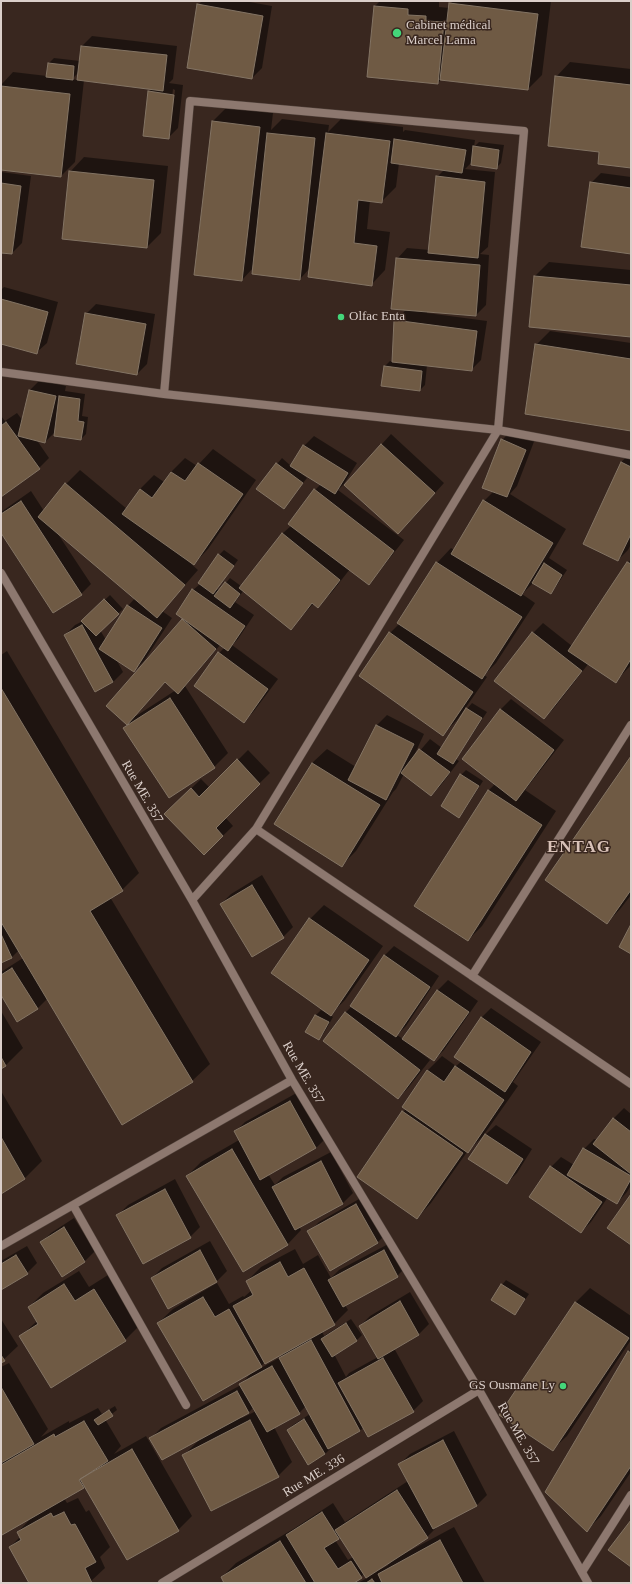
<!DOCTYPE html>
<meta charset="utf-8">
<style>
body{margin:0}
#map{position:relative;width:632px;height:1584px;overflow:hidden;background:#39271f;font-family:"Times New Roman",serif}
canvas{display:block}
.frame{position:absolute;inset:0;border:2px solid #dbcfca;pointer-events:none}
</style>
<div id="map">
<canvas width="632" height="1584"></canvas>
<div class="frame"></div>
</div>
<script>
const g = document.querySelector('canvas').getContext('2d');
g.lineJoin = 'round';
function fillPath(path, color) { g.fillStyle = color; g.fill(path, 'evenodd'); }
const shape = rows => new Path2D(rows.map(r => 'M' + r).join(''));
function stroke(path, color, width, dash) { g.strokeStyle = color; g.lineWidth = width; g.lineCap = dash ? 'butt' : 'round'; g.setLineDash(dash || []); g.stroke(path); }
function label(font, color, halo, rows, align = 'center') {
  g.font = font + ' "Times New Roman",serif'; g.lineWidth = 3; g.setLineDash([]); g.textBaseline = 'middle'; g.strokeStyle = halo; g.fillStyle = color; for (const [text, x, y, turn = 0] of rows) {
    g.save(); g.translate(x, y); g.rotate((+turn || 0) * Math.PI / 180); g.textAlign = isNaN(turn) ? turn : align; if (halo) g.strokeText(text, 0, 0); g.fillText(text, 0, 0); g.restore();
  }
}
const shadow = shape([
 [202,1,244,1,272,6,262,68,252,78,198,5],
 [380,1,439,2,439,7,450,8,450,4,453,1,551,1,542,75,528,89,442,79,438,83,375,6],
 [92,36,177,46,173,79,169,83,183,85,178,128,168,138,149,92,152,88,84,80,75,162,61,176,1,169,1,85,13,72,47,76,49,63,54,58,80,61,82,46],
 [79,72,78,80,72,79],
 [173,89,175,90,171,128,169,128],
 [570,62,631,69,631,167,600,151,556,77],
 [227,107,273,113,271,130,282,119,329,125,328,132,341,119,403,127,403,132,405,130,475,140,474,147,479,142,504,145,501,163,496,168,472,162,465,169,495,172,488,247,480,254,489,255,486,305,476,315,427,311,427,313,487,321,481,360,471,370,427,365,425,385,420,390,385,366,390,361,393,362,395,320,406,310,397,259,407,248,430,250,437,177,444,170,399,163,396,187,381,202,370,200,367,229,390,232,385,270,371,285,310,268,300,279,253,268,242,280,213,121],
 [84,157,168,166,161,233,147,247,70,172],
 [1,172,31,176,22,243,12,253,1,252],
 [601,173,631,177,631,253,591,183],
 [549,262,631,270,631,336,535,276],
 [4,287,58,302,47,343,36,353,1,343,1,290],
 [96,304,155,314,147,364,137,374,86,314],
 [550,331,631,343,631,430,536,345],
 [40,380,66,386,65,391,85,394,82,416,88,417,86,434,81,439,56,431,45,442,36,439,49,458,39,468,1,496,1,416,5,421,17,413,23,421,30,390],
 [512,430,535,439,517,486,510,494,566,529,549,558,567,570,555,588,550,593,534,582,522,594,535,603,496,663,484,675,487,677,457,720,443,734,390,633,399,624,398,623,437,563,451,548,454,550,484,501,494,491,502,440],
 [391,434,444,483,408,523,345,485],
 [314,436,357,463,344,484,338,490,404,540,378,573,368,583,350,569,332,592,318,606,314,603,291,628,244,590,235,602,254,615,238,639,232,645,278,679,254,711,244,722,219,653,225,647,221,644,185,686,228,753,214,767,124,729,129,724,108,706,184,618,193,590,200,584,219,555,224,550,238,560,217,589,219,591,230,578,241,586,283,533,292,525,315,490,321,484,303,473,302,474,307,478,283,508,257,488,282,458,291,466,304,446],
 [165,681,176,690,136,716,135,716],
 [213,449,256,480,208,549,194,564,189,560,188,561,198,570,162,611,172,618,144,661,134,671,116,659,123,672,113,682,96,691,65,635,75,625,83,621,110,595,123,609,100,630,106,640,128,606,135,598,58,534,91,584,81,594,1,531,1,512,31,491,44,511,66,484,80,470,127,509,140,489,154,475,164,482,171,472,185,458,197,466],
 [631,453,631,544,628,550,618,560,621,462],
 [631,559,631,665,616,681,589,663,554,708,544,718,496,680,533,633,543,623,572,646],
 [7,651,139,873,122,890,110,897,210,1064,192,1081,48,998,37,1009,1,993,1,972,23,958,19,950,12,957,1,962,1,655],
 [511,699,564,740,525,790,556,811,482,926,468,940,415,905,489,790,496,783,464,759,501,709],
 [472,703,487,712,456,759,459,761,441,785,431,795,404,774,396,789,393,792,356,851,342,865,276,823,312,763,327,749,356,767,377,725,387,715,424,734,412,760,430,739,442,748,467,709],
 [248,750,270,773,225,817,233,826,204,854,165,814,201,779,210,788],
 [631,757,631,895,621,908,607,923],
 [466,770,483,781,464,811,459,816,461,775],
 [262,875,293,927,283,937,221,904,231,894],
 [324,905,383,946,345,1000,330,1015,333,1017,324,1033,319,1038,306,1031,316,1015,321,1010,328,1014,329,1013,310,919],
 [394,946,439,976,406,1026,397,1035,403,1039,438,990,448,980,478,1001,444,1050,434,1060,417,1048,416,1049,430,1060,408,1088,398,1098,345,1013,352,1006,384,956],
 [491,1008,541,1042,513,1082,518,1086,483,1136,467,1152,431,1203,417,1218,403,1112,406,1109,403,1107,428,1070,442,1056,456,1066,462,1061,481,1018],
 [1,1011,23,1048,6,1065,1,1068],
 [1,1091,42,1161,25,1178,1,1192],
 [300,1091,326,1138,316,1148,268,1174,275,1185,283,1177,331,1152,353,1193,343,1203,299,1226,301,1230,287,1245,187,1176,201,1162,239,1140,235,1132,245,1122],
 [624,1108,631,1114,631,1185,627,1192,617,1203,608,1197,591,1222,581,1232,530,1197,551,1167,561,1157,574,1165,584,1149,594,1139,597,1140,614,1118],
 [496,1125,532,1149,517,1173,507,1183,484,1136],
 [175,1179,200,1227,190,1237,118,1215,128,1205],
 [366,1195,388,1232,378,1242,330,1270,309,1232,319,1222],
 [74,1218,95,1251,85,1261,62,1276,41,1243,51,1233],
 [210,1241,227,1271,217,1281,169,1308,152,1278,162,1268],
 [394,1241,407,1266,397,1276,345,1305,348,1310,334,1324,322,1331,324,1336,351,1319,362,1335,357,1340,334,1354,346,1377,349,1373,378,1357,360,1326,370,1316,410,1292,429,1324,419,1334,394,1348,423,1401,413,1411,364,1427,360,1431,329,1447,330,1449,325,1454,288,1430,293,1425,310,1414,306,1406,299,1413,274,1427,292,1462,278,1476,184,1455,199,1440,151,1438,161,1428,241,1385,250,1374,279,1358,286,1352,265,1362,261,1366,158,1323,173,1309,217,1283,229,1304,243,1296,244,1297,252,1290,247,1281,261,1267,295,1249,303,1264,318,1255,331,1278,339,1270],
 [254,1407,256,1411,242,1418,241,1416,249,1412],
 [27,1246,37,1263,27,1273,1,1289,1,1261],
 [79,1271,89,1287,108,1275,139,1326,125,1340,21,1336,37,1321,29,1307,43,1293],
 [506,1280,529,1294,519,1309,514,1314,502,1285],
 [590,1288,631,1316,631,1340,567,1436,552,1450,500,1415,576,1302],
 [1,1319,18,1346,1,1362],
 [631,1349,631,1472,601,1516,587,1530,628,1352],
 [9,1363,48,1429,41,1437,69,1421,69,1423,98,1408,102,1414,115,1406,117,1410,105,1419,121,1446,114,1454,146,1436,192,1516,178,1530,85,1486,64,1498,67,1503,78,1498,86,1512,89,1510,110,1547,100,1557,105,1568,89,1583,30,1583,10,1547,20,1537,18,1532,32,1517,1,1531,1,1367],
 [454,1431,487,1495,477,1505,437,1526,437,1527,427,1537,399,1555,400,1556,454,1527,485,1583,358,1583,367,1578,364,1574,352,1583,225,1583,222,1577,236,1563,295,1528,333,1503,345,1522,408,1481,400,1464,410,1454],
 [340,1536,353,1557,348,1560,335,1540],
 [393,1560,387,1566,381,1569,380,1567]
]);
const building = shape([
 [449,3,538,14,528,90,440,80,449,3],
 [197,4,263,16,252,79,187,68,197,4],
 [374,6,408,9,408,15,426,16,426,21,444,22,438,84,367,77,374,6],
 [81,46,167,55,163,91,77,80,81,46],
 [48,63,74,66,73,80,46,77,48,63],
 [555,76,631,85,631,168,598,164,599,152,548,146,555,76],
 [1,86,70,94,61,177,1,170,1,86],
 [148,91,174,95,169,139,143,136,148,91],
 [212,121,260,127,242,281,194,275,212,121],
 [267,133,315,138,300,280,252,274,267,133],
 [326,133,390,141,382,203,358,200,354,243,377,246,372,286,308,277,326,133],
 [394,139,466,150,462,173,391,163,394,139],
 [473,146,499,150,497,169,471,165,473,146],
 [69,171,154,180,147,248,62,239,69,171],
 [436,176,485,182,478,258,428,253,436,176],
 [590,182,631,188,631,254,581,247,590,182],
 [1,183,21,186,12,254,1,253,1,183],
 [396,258,480,265,476,316,391,309,396,258],
 [534,276,631,285,631,337,529,327,534,276],
 [1,299,48,312,37,354,1,344,1,299],
 [85,313,146,324,137,375,76,364,85,313],
 [394,320,477,331,472,371,392,362,394,320],
 [535,344,631,359,631,431,525,414,535,344],
 [384,366,422,371,420,391,381,386,384,366],
 [29,390,56,396,45,443,18,436,29,390],
 [59,396,80,399,78,421,84,422,81,440,54,436,59,396],
 [6,422,40,469,1,497,1,426,6,422],
 [501,439,526,450,507,497,482,488,501,439],
 [381,444,435,493,398,534,344,485,381,444],
 [303,445,348,473,335,494,290,466,303,445],
 [621,462,631,467,631,534,618,561,583,544,621,462],
 [198,463,243,494,194,565,122,514,140,489,152,498,171,472,185,481,198,463],
 [276,463,303,483,284,509,256,489,276,463],
 [65,483,185,585,157,618,38,517,65,483],
 [314,489,394,551,369,585,288,524,314,489],
 [483,500,553,543,521,596,451,554,483,500],
 [21,501,82,595,53,613,1,533,1,514,21,501],
 [282,533,340,580,318,608,312,603,291,630,239,588,282,533],
 [218,554,234,566,213,594,198,583,218,554],
 [436,562,522,617,482,679,397,623,436,562],
 [627,562,631,564,631,659,616,683,568,651,627,562],
 [544,563,562,575,551,594,532,583,544,563],
 [225,582,240,594,230,608,214,596,225,582],
 [192,589,245,626,228,651,176,614,192,589],
 [104,599,119,614,96,636,81,621,104,599],
 [127,605,162,628,134,672,99,649,127,605],
 [182,619,216,649,178,694,165,682,127,725,106,706,182,619],
 [82,625,113,682,95,692,64,635,82,625],
 [389,632,473,692,443,736,359,676,389,632],
 [532,632,582,671,544,719,494,681,532,632],
 [218,652,268,689,244,723,194,686,218,652],
 [1,688,123,891,90,911,193,1082,122,1125,1,922,1,688],
 [170,698,215,768,169,798,123,728,170,698],
 [466,708,482,718,453,764,437,754,466,708],
 [500,709,554,750,516,801,462,759,500,709],
 [376,725,414,744,386,800,348,780,376,725],
 [419,749,450,772,431,796,401,773,419,749],
 [631,756,631,890,607,924,545,880,631,756],
 [237,759,260,784,216,828,223,836,204,855,164,814,191,788,199,797,237,759],
 [312,763,380,805,342,867,274,824,312,763],
 [460,774,479,786,459,818,441,806,460,774],
 [488,790,542,825,468,941,414,906,488,790],
 [252,885,284,938,252,957,220,904,252,885],
 [309,918,369,960,331,1016,271,973,309,918],
 [631,924,631,954,619,947,631,924],
 [1,934,12,958,1,963,1,934],
 [384,955,430,987,396,1037,350,1006,384,955],
 [12,968,38,1009,17,1022,1,995,1,975,12,968],
 [437,990,469,1012,434,1061,402,1039,437,990],
 [345,1012,420,1070,398,1099,323,1041,345,1012],
 [315,1015,329,1022,319,1040,305,1032,315,1015],
 [481,1017,531,1052,505,1092,454,1057,481,1017],
 [1,1057,6,1066,1,1069,1,1057],
 [455,1066,504,1100,468,1153,402,1107,427,1070,444,1082,455,1066],
 [290,1101,316,1148,260,1180,234,1131,290,1101],
 [402,1111,463,1153,417,1219,357,1177,402,1111],
 [613,1118,631,1132,631,1174,593,1144,613,1118],
 [485,1134,523,1159,507,1184,468,1159,485,1134],
 [1,1137,25,1179,1,1194,1,1137],
 [583,1148,631,1176,631,1179,617,1204,567,1175,583,1148],
 [232,1149,288,1245,243,1272,186,1176,232,1149],
 [321,1161,343,1204,295,1230,272,1187,321,1161],
 [550,1166,602,1202,581,1233,529,1197,550,1166],
 [165,1189,191,1238,143,1264,116,1215,165,1189],
 [631,1194,631,1245,607,1228,631,1194],
 [356,1204,378,1243,330,1271,307,1231,356,1204],
 [64,1227,85,1262,62,1277,40,1242,64,1227],
 [200,1250,217,1282,168,1309,151,1278,200,1250],
 [384,1250,398,1277,343,1307,328,1280,384,1250],
 [16,1255,28,1274,1,1290,1,1264,16,1255],
 [280,1262,288,1277,304,1268,335,1325,265,1364,233,1306,253,1295,246,1281,280,1262],
 [64,1284,75,1301,94,1289,126,1341,51,1388,19,1336,38,1324,28,1307,64,1284],
 [501,1284,525,1299,515,1315,491,1300,501,1284],
 [203,1297,215,1317,229,1309,262,1367,203,1401,157,1323,203,1297],
 [400,1301,419,1335,378,1359,359,1326,400,1301],
 [575,1302,629,1338,553,1451,499,1415,575,1302],
 [346,1323,357,1341,332,1357,321,1339,346,1323],
 [311,1340,360,1431,328,1449,279,1358,311,1340],
 [628,1351,631,1353,631,1466,587,1532,545,1492,628,1351],
 [1,1355,5,1361,1,1363,1,1355],
 [383,1358,414,1412,368,1437,338,1383,383,1358],
 [272,1366,300,1414,267,1432,239,1384,272,1366],
 [1,1387,34,1444,1,1463,1,1387],
 [237,1391,249,1413,162,1460,149,1438,237,1391],
 [109,1410,113,1416,98,1425,94,1420,109,1410],
 [304,1419,325,1454,308,1465,287,1430,304,1419],
 [250,1420,279,1477,211,1511,182,1455,250,1420],
 [84,1421,108,1461,79,1480,84,1488,2,1535,1,1533,1,1465,54,1434,55,1437,84,1421],
 [443,1440,477,1506,433,1529,398,1464,443,1440],
 [132,1449,179,1531,127,1560,80,1479,132,1449],
 [397,1490,428,1538,366,1578,335,1530,397,1490],
 [64,1512,71,1525,75,1524,96,1562,85,1568,92,1583,29,1583,9,1547,21,1540,17,1532,51,1513,53,1517,64,1512],
 [322,1512,339,1539,324,1548,338,1569,351,1561,362,1578,354,1583,315,1583,286,1535,322,1512],
 [631,1520,631,1567,608,1550,631,1520],
 [440,1540,463,1583,382,1583,378,1574,440,1540],
 [280,1541,306,1583,224,1583,221,1577,280,1541],
 [372,1579,375,1583,366,1583,372,1579]
]);
const service = shape([
 [582,1572,631,1495]
]);
const minor = shape([
 [1,372,164,394,498,430,631,455],
 [164,394,190,101,524,131,498,430,256,829,192,900],
 [1,573,192,900,292,1080,479,1390,588,1583],
 [256,829,631,1084],
 [472,976,631,725],
 [73,1205,186,1405],
 [1,1246,292,1080],
 [162,1583,479,1390]
]);
const markers = [
 [397,33,5,"#44d77a"],
 [341,317,4,"#44d77a"],
 [563,1386,4,"#44d77a"]
];
const poiNames = [
 ["Cabinet médical",406,26],
 ["Marcel Lama",406,41],
 ["Olfac Enta",349,317],
 ["GS Ousmane Ly",555,1386,"right"]
];
const streetNames = [
 ["Rue ME. 357",142,792,60],
 ["Rue ME. 357",303,1073,60],
 ["Rue ME. 357",518,1434,60],
 ["Rue ME. 336",314,1476,-31]
];
const districtNames = [
 ["ENTAG",579,848]
];
fillPath(shadow, '#0007');
fillPath(building, '#6f5a44');
stroke(building, '#837464', 1);
stroke(service, '#50423b', 9);
stroke(minor, '#50423b', 9);
stroke(service, '#8d786f', 8);
stroke(minor, '#8d786f', 8);
for (const [x, y, r, color] of markers) { const dot = new Path2D(); dot.arc(x, y, r, 0, 2 * Math.PI); g.fillStyle = color; g.fill(dot); stroke(dot, '#39271f', 1.5); }
label('13px', '#dbcfca', '#39271f', poiNames, 'left');
label('13px', '#dbcfca', '#39271f', streetNames);
g.letterSpacing = '1px';
label('bold 17px', '#d8c1b7', '#39271f', districtNames);
g.letterSpacing = '0px';
</script>
